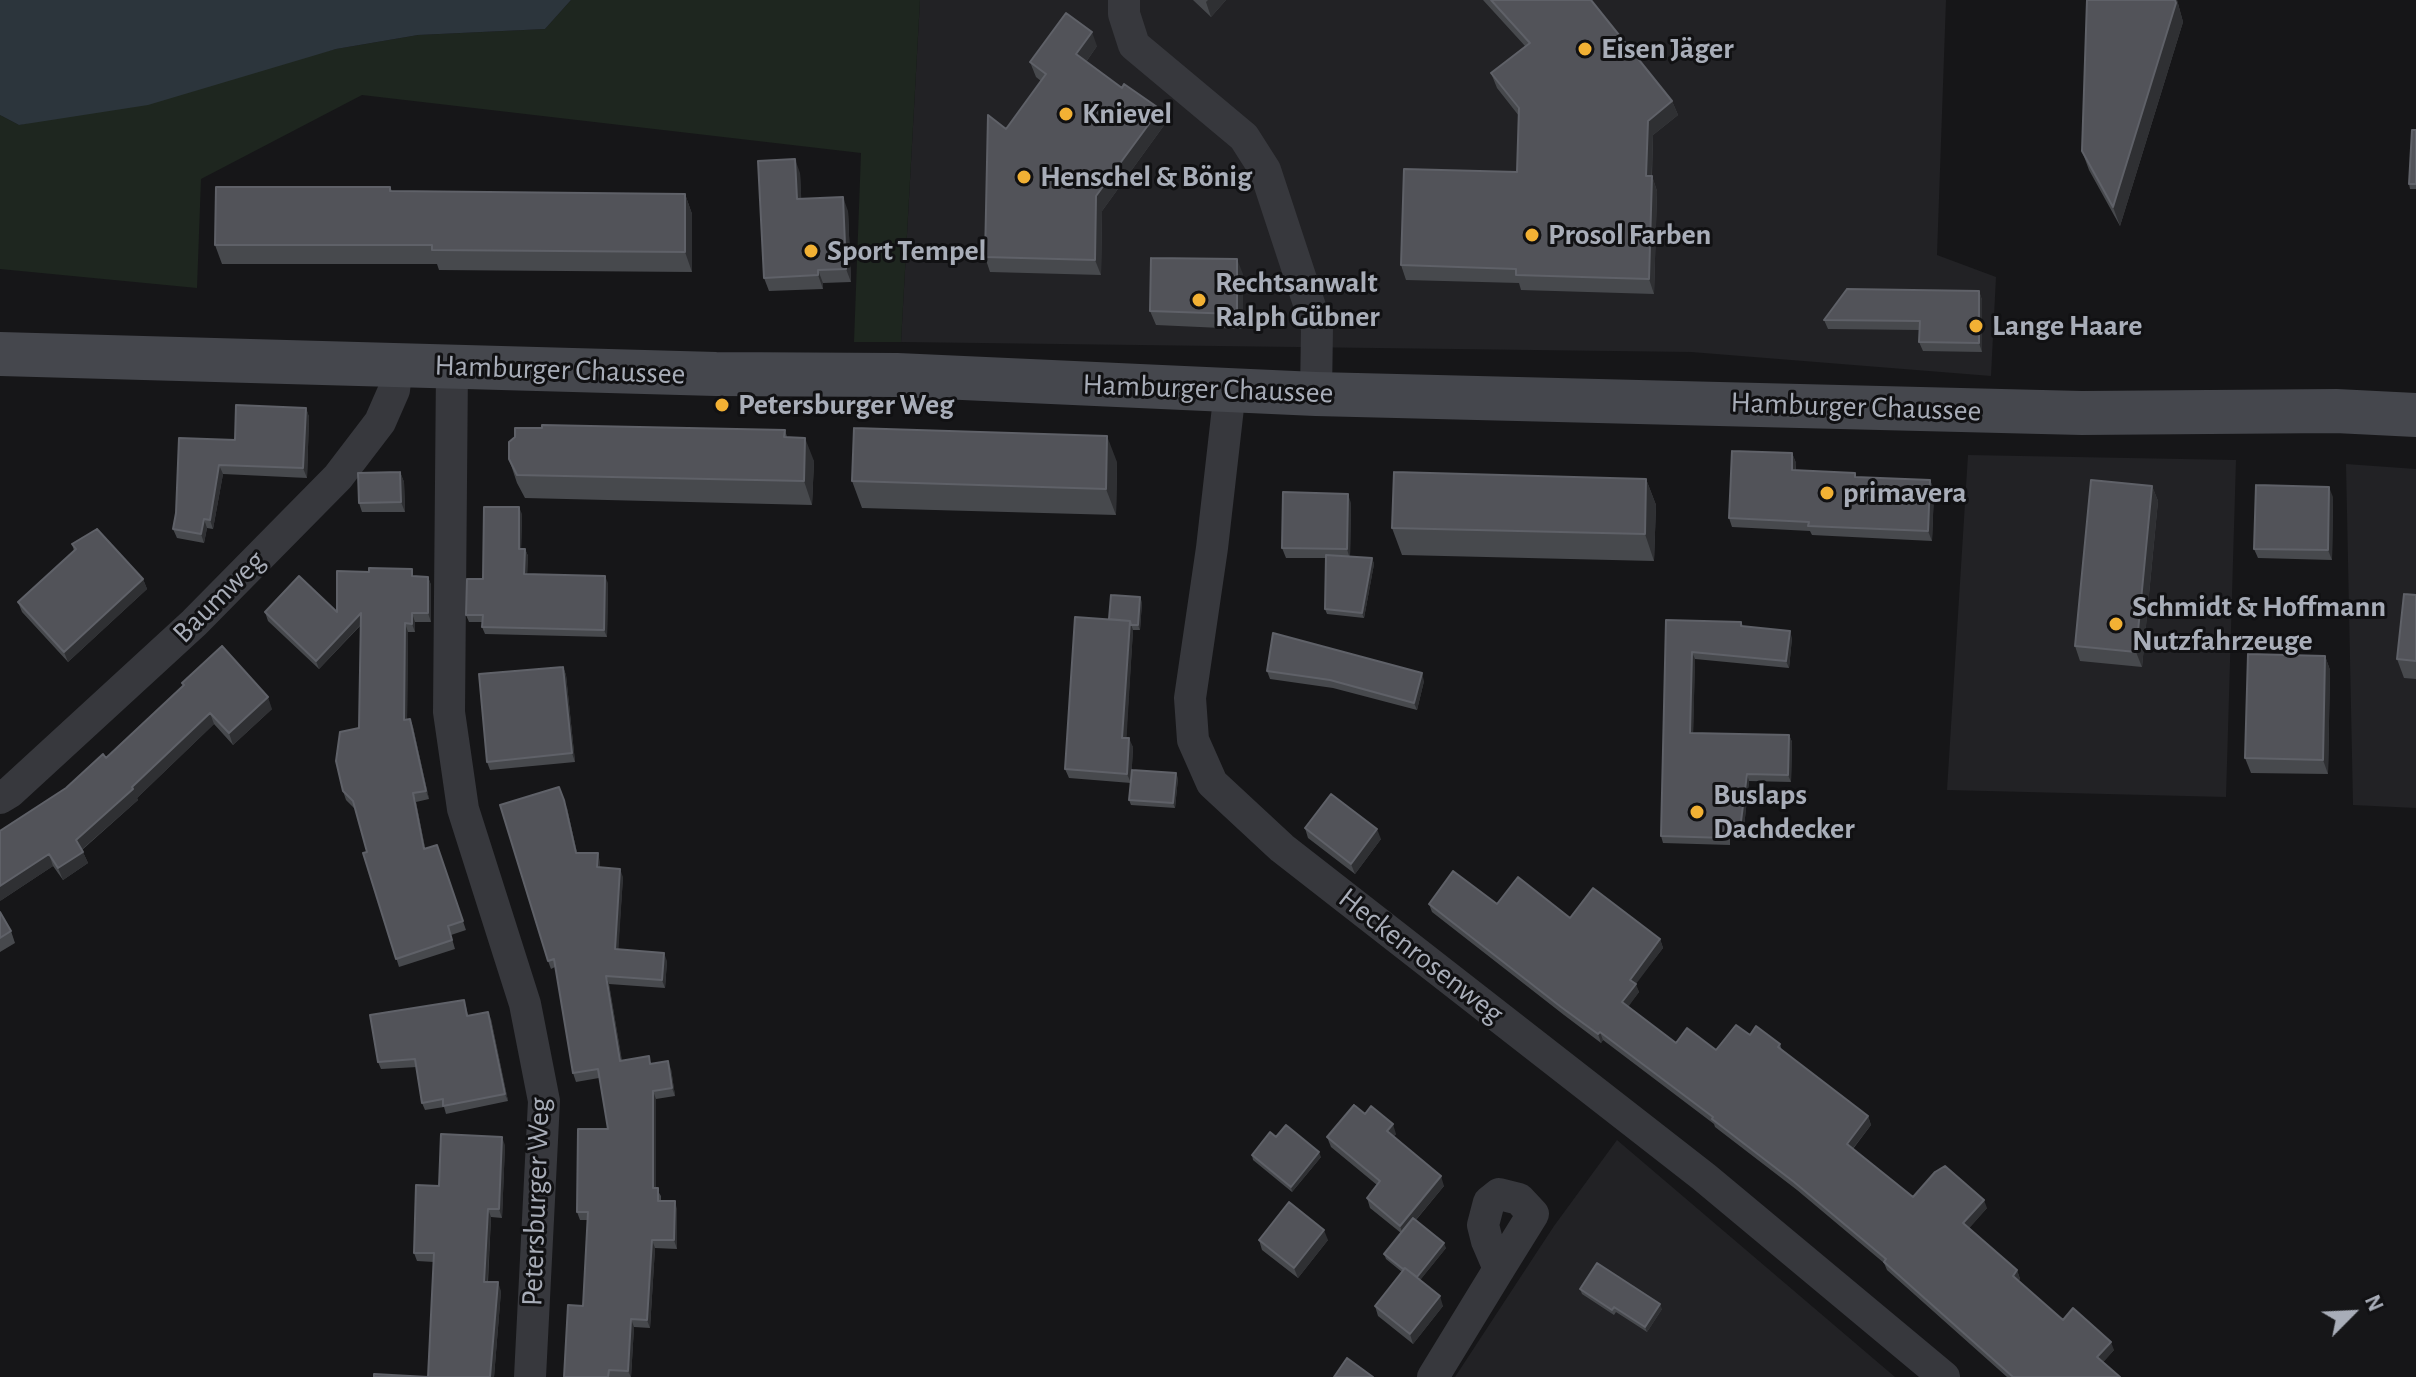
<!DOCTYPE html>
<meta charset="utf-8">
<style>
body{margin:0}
#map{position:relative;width:2416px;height:1377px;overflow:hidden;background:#161618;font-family:"Alegreya Sans",sans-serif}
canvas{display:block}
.north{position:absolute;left:2312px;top:1273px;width:80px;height:80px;-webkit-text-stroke:6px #111113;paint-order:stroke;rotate:66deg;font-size:22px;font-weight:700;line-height:32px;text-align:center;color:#a8adb8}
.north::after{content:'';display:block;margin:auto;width:28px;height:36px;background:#a8adb8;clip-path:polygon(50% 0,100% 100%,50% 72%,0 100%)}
</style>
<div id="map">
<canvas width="2416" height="1377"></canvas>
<div class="north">N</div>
</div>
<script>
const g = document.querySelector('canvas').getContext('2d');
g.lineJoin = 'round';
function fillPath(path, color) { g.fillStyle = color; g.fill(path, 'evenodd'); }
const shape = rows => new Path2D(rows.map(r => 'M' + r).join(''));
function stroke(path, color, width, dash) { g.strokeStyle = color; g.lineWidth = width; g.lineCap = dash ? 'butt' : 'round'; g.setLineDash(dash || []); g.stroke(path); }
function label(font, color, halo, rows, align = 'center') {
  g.font = font + ' "Alegreya Sans",sans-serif'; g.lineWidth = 6; g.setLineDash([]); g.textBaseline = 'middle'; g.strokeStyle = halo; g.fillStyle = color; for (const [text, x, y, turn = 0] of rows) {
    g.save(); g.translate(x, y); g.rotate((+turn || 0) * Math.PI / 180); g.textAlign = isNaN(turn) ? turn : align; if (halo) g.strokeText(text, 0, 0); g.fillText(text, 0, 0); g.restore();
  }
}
const built = shape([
 [920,0,1946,0,1937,255,1996,277,1991,376,1691,352,901,342],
 [1968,455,2236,460,2226,797,1947,790],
 [2346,464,2416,469,2416,808,2353,805],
 [1617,1140,1895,1377,1455,1377,1554,1226]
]);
const green = shape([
 [571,0,920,0,901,342,854,342,861,153,362,95,201,179,197,288,0,269,0,115,19,125,336,49,418,35,545,29]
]);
const water = shape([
 [0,0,571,0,545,29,418,35,336,49,148,105,19,125,0,115]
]);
const minor = shape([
 [1124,0,1124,14,1134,45,1244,137,1265,170,1317,328,1316,394],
 [452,367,449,712,463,809,525,1004,544,1101,530,1377],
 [1230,390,1212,548,1190,698,1193,740,1212,783,1282,848,1704,1177,1944,1377],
 [0,798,10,792,194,623,338,477,380,422,394,390,397,365],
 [1433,1377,1499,1269,1533,1214,1519,1199,1499,1194,1489,1202,1483,1225,1487,1241,1499,1269]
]);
const secondary = shape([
 [0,354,716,374,897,375,1316,394,2082,413,2336,411,2416,415]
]);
const wall = shape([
 [1193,0,1226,0,1211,17],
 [1483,0,1591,0,1672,101,1678,115,1653,135,1652,176,1657,191,1654,294,1521,290,1519,283,1406,280,1401,265,1517,172,1519,116,1497,88,1491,73,1525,46],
 [2087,0,2177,0,2183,22,2120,226,2089,170,2082,151],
 [1097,46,1086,62,1122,88,1160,109,1165,124,1102,211,1101,275,990,272,985,257,1006,129,1041,81,1036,77,1030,62],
 [2416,130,2416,189,2410,189,2409,184],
 [800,173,801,199,848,211,851,282,823,283,823,289,769,291,764,278],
 [390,187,392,191,685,194,692,214,692,272,439,270,437,264,222,264,215,245],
 [1243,274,1243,329,1156,325,1150,311],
 [1979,291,1982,300,1982,352,1923,351,1919,342,1920,330,1828,329,1824,320],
 [306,408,309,417,307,478,223,474,213,529,207,528,204,543,177,538,173,529,235,440],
 [785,430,787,437,814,461,812,505,525,498,517,483,509,459],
 [1792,453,1796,463,1796,470,1857,477,1930,480,1934,490,1932,541,1812,535,1810,531,1732,527,1729,518],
 [1117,462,1116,515,862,508,852,481],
 [400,472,404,482,405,512,362,512,359,503],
 [1646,479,1656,505,1654,561,1402,555,1392,528],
 [2152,486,2158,501,2142,667,2080,661,2075,646],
 [2333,497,2332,560,2258,558,2254,549],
 [1351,503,1350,557,1372,558,1374,564,1364,618,1327,614,1325,609,1326,558,1286,558,1282,548],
 [522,514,521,549,525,549,528,556,527,574,608,583,607,637,485,634,482,627,483,622,469,622,466,615],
 [72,544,143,579,147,589,68,662,22,612,18,602,74,551],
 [415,576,428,577,431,585,431,622,415,622,415,632,408,632,407,719,410,719,413,727,429,799,416,802,425,848,437,845,466,930,451,935,455,949,399,967,363,853,367,852,355,809,346,800,343,791,359,728,361,625,319,669,268,621,265,612,337,612],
 [2416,595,2416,679,2404,678,2397,659],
 [1142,602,1140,630,1133,630,1126,738,1133,747,1131,783,1069,778,1065,769,1109,619],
 [1666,620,1741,622,1743,626,1792,638,1789,668,1695,659,1693,733,1789,735,1792,742,1791,782,1749,781,1743,836,1730,836,1730,845,1663,843,1661,836],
 [2325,656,2330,670,2328,774,2251,773,2245,758],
 [563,667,566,675,575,762,490,770,487,762],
 [1267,671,1424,681,1417,710,1333,688,1270,679],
 [182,683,272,709,233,745,214,724,137,798,138,800,82,850,88,863,63,880,53,866,0,901,66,788,106,758,184,686],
 [1178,778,1175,808,1131,805,1129,800],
 [567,808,577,853,600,862,600,867,623,877,618,949,667,961,665,988,609,984,622,1061,652,1064,671,1069,675,1096,656,1099,656,1188,661,1196,661,1201,677,1209,677,1249,655,1248,650,1328,634,1327,631,1377,564,1377,583,1306,588,1220,580,1220,577,1212,608,1129,599,1078,576,1082,573,1073,555,967,551,969,548,961],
 [1305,828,1381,839,1355,874,1308,838],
 [1429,904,1497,904,1570,918,1660,939,1663,948,1635,984,1639,992,1628,1006,1676,1043,1716,1050,1750,1035,1780,1044,1782,1051,1868,1116,1871,1125,1853,1149,1913,1197,1987,1208,1969,1228,2017,1270,2020,1279,2018,1281,2063,1320,2114,1350,2103,1362,2120,1377,2007,1377,1887,1270,1884,1263,1797,1190,1715,1127,1714,1124,1603,1040,1601,1043,1564,1015,1432,912],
 [0,912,11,931,15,943,0,952],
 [466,1007,468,1015,491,1019,508,1101,446,1114,444,1107,425,1110,422,1103,417,1067,381,1069,378,1062],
 [1365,1114,1396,1134,1393,1137,1444,1186,1416,1220,1446,1248,1420,1280,1443,1306,1413,1344,1378,1316,1375,1306,1402,1272,1386,1259,1384,1254,1401,1233,1370,1208,1367,1198,1377,1185,1331,1147,1327,1137],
 [1276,1137,1321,1157,1292,1192,1253,1160,1252,1155],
 [505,1145,502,1218,491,1217,488,1282,501,1291,494,1377,374,1377,428,1377,434,1262,417,1261,414,1253,439,1186],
 [1259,1240,1328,1240,1298,1278,1262,1250],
 [1580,1289,1662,1309,1647,1332,1616,1312,1614,1315,1582,1294]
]);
const shadedWall = shape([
 [1208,0,1226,0,1211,17,1206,2],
 [2175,0,2177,0,2183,22,2120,226,2113,207],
 [1092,32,1097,46,1081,69,1076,54],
 [1672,101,1678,115,1653,135,1651,191,1646,176,1648,121],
 [1160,109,1165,124,1102,211,1101,275,1095,260,1096,196],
 [795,159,800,173,802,213,797,199],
 [1652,176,1657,191,1654,294,1649,279],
 [685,194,692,214,692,272,685,252],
 [843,197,848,211,851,282,846,269],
 [1237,259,1243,274,1243,329,1237,314],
 [818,270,823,283,823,289,818,275],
 [1979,291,1982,300,1982,352,1979,343],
 [306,408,309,417,307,478,303,468],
 [1107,436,1117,462,1116,515,1106,489],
 [805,438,814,461,812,505,804,481],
 [1792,453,1796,463,1795,480,1792,470],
 [219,465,223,474,213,529,210,520],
 [400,472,404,482,405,512,401,502],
 [1646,479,1656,505,1654,561,1645,534],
 [1930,480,1934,490,1932,541,1928,531],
 [2152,486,2158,501,2142,667,2136,652],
 [2329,487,2333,497,2332,560,2328,550],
 [1348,494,1351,503,1350,559,1347,549],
 [519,507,522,514,521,556,519,549],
 [204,519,207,528,204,543,201,534],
 [525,549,528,556,527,581,524,574],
 [1372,558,1374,564,1364,618,1362,613],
 [605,576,608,583,607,637,604,630],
 [428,577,431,585,431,622,428,613],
 [143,579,147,589,68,662,64,652],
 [1140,597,1142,602,1140,630,1138,625],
 [361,613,364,621,319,669,316,661],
 [412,613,415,622,415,632,412,624],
 [1130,621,1133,630,1126,747,1122,738],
 [405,623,408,632,407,728,404,720],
 [1790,631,1792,638,1789,668,1786,661],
 [1692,652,1695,659,1693,740,1690,733],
 [2325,656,2330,670,2328,774,2323,760],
 [563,667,566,675,575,762,572,753],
 [1422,673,1424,681,1417,710,1414,703],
 [268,697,272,709,233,745,229,733],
 [210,713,214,724,137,798,138,800,80,851,76,840],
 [410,719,413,727,429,799,426,791],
 [1789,735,1792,742,1791,782,1788,775],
 [1129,738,1133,747,1131,783,1127,774],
 [1176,773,1178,778,1175,808,1173,803],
 [1747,774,1749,781,1743,836,1740,829],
 [413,793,416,802,427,857,424,849],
 [564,800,567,808,579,861,576,853],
 [1377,829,1381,839,1355,874,1351,864],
 [83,852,88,863,63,880,58,868],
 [598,853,600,862,600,875,597,867],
 [49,854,53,866,0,901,0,886],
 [620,869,623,877,618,957,615,949],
 [1660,939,1663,948,1633,988,1630,980],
 [664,953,667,961,665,988,662,980],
 [606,976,609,984,623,1069,620,1061],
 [1636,984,1639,992,1626,1010,1622,1002],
 [488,1012,491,1019,508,1101,505,1094],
 [1600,1032,1603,1040,1601,1043,1598,1034],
 [668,1061,671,1069,675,1096,672,1088],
 [653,1091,656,1099,656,1196,653,1188],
 [1868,1116,1871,1125,1850,1152,1847,1144],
 [1393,1124,1396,1134,1390,1141,1387,1131],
 [502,1137,505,1145,502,1218,499,1209],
 [1319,1152,1321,1157,1292,1192,1291,1187],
 [1441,1176,1444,1186,1403,1235,1400,1226],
 [1984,1200,1987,1208,1966,1232,1963,1223],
 [675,1201,677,1209,677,1249,674,1240],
 [488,1209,491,1217,487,1290,484,1282],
 [1324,1230,1328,1240,1298,1278,1294,1268],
 [652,1240,655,1248,650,1328,647,1320],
 [1444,1243,1446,1248,1417,1284,1415,1279],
 [2017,1270,2020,1279,2016,1284,2013,1276],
 [498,1282,501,1291,494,1377,490,1377],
 [1440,1296,1443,1306,1413,1344,1410,1334],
 [1660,1304,1662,1309,1647,1332,1645,1327],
 [631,1319,634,1327,631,1377,628,1371],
 [2111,1342,2114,1350,2100,1366,2097,1357]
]);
const building = shape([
 [1491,0,1591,0,1672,101,1648,121,1646,176,1652,176,1649,279,1516,275,1516,269,1401,265,1404,169,1517,172,1519,108,1491,73,1530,43,1491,0],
 [2087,0,2175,0,2176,3,2113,207,2082,151,2087,0],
 [1066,13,1092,32,1076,54,1122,88,1124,84,1160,109,1096,196,1095,260,985,257,988,115,1006,129,1046,74,1030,62,1066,13],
 [2412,130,2416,130,2416,184,2409,184,2412,130],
 [795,159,797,199,843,197,846,269,818,270,818,275,764,278,758,161,795,159],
 [216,187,390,187,390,191,685,194,685,252,432,250,432,245,215,245,216,187],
 [1151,258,1237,259,1237,314,1150,311,1151,258],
 [1847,289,1979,291,1979,343,1919,342,1920,321,1824,320,1847,289],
 [236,405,306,408,303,468,219,465,210,520,204,519,201,534,173,529,176,513,179,438,235,440,236,405],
 [542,425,785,430,784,437,805,438,804,481,517,475,509,459,509,442,515,437,515,428,542,428,542,425],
 [854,428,1107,436,1106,489,852,481,854,428],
 [1732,451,1792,453,1792,470,1855,473,1855,477,1930,480,1928,531,1808,526,1809,522,1729,518,1732,451],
 [400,472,401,502,359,503,358,473,400,472],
 [1394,472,1646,479,1645,534,1392,528,1394,472],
 [2091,480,2152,486,2136,652,2075,646,2091,480],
 [2256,485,2329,487,2328,550,2254,549,2256,485],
 [1283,492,1348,494,1347,549,1282,548,1283,492],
 [484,507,519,507,519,549,525,549,524,574,605,576,604,630,482,627,483,615,466,615,467,579,483,579,484,507],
 [97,529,143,579,64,652,18,602,76,549,72,544,97,529],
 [1326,555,1372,558,1362,613,1325,609,1326,555],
 [369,568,412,569,412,576,428,577,428,613,412,613,412,624,405,623,404,720,410,719,426,791,413,793,424,849,437,845,463,921,448,926,452,940,396,959,363,853,367,852,353,801,343,791,336,761,340,732,359,728,361,613,316,661,265,612,299,576,337,612,337,571,369,572,369,568],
 [2404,594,2416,595,2416,661,2397,659,2404,594],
 [1111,595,1140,597,1138,625,1131,625,1130,621,1109,619,1111,595],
 [1075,617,1130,621,1122,738,1129,738,1127,774,1065,769,1075,617],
 [1666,620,1741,622,1741,626,1790,631,1786,661,1692,652,1690,733,1789,735,1788,775,1747,774,1740,829,1728,829,1727,838,1661,836,1666,620],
 [1273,633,1422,673,1414,703,1330,680,1267,671,1273,633],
 [222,646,268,697,229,733,210,713,132,787,133,789,76,840,83,852,58,868,49,854,0,886,0,831,66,788,103,754,106,758,184,685,182,683,222,646],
 [2248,654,2325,656,2323,760,2245,758,2248,654],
 [563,667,572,753,487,762,479,674,563,667],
 [1132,770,1176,773,1173,803,1129,800,1132,770],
 [559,787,564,800,576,853,598,853,597,867,620,869,615,949,664,953,662,980,606,976,620,1061,649,1056,650,1064,668,1061,672,1088,653,1091,653,1188,658,1188,658,1201,675,1201,674,1240,652,1240,647,1320,631,1319,628,1371,609,1370,608,1377,564,1377,568,1305,583,1306,588,1212,577,1212,578,1129,608,1129,598,1069,573,1073,554,959,548,961,500,805,559,787],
 [1331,794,1377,829,1351,864,1305,828,1331,794],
 [1453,871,1497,904,1518,877,1570,918,1593,888,1660,939,1630,980,1636,984,1622,1002,1676,1043,1687,1028,1716,1050,1736,1025,1750,1035,1756,1026,1780,1044,1778,1047,1868,1116,1847,1144,1913,1197,1935,1172,1945,1166,1984,1200,1963,1223,2017,1270,2013,1276,2063,1320,2073,1308,2111,1342,2097,1357,2120,1377,2013,1377,1884,1262,1886,1259,1794,1182,1712,1119,1713,1117,1600,1032,1598,1034,1561,1007,1429,904,1453,871],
 [0,912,11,931,0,938,0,912],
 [464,1000,467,1016,488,1012,505,1094,443,1106,443,1099,422,1103,415,1059,378,1062,370,1015,464,1000],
 [1354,1105,1365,1114,1371,1106,1393,1124,1387,1131,1441,1176,1400,1226,1367,1198,1380,1181,1327,1137,1354,1105],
 [1286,1125,1319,1152,1291,1187,1252,1155,1270,1132,1276,1137,1286,1125],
 [441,1134,502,1137,499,1209,488,1209,484,1282,498,1282,490,1377,374,1377,374,1374,428,1377,434,1253,414,1253,416,1185,439,1186,441,1134],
 [1289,1202,1324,1230,1294,1268,1259,1240,1289,1202],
 [1413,1218,1444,1243,1417,1277,1405,1268,1403,1269,1384,1254,1413,1218],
 [1597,1263,1660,1304,1645,1327,1614,1307,1612,1310,1580,1289,1597,1263],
 [1405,1268,1440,1296,1410,1334,1375,1306,1405,1268],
 [1347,1358,1373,1377,1334,1377,1347,1358]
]);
const markers = [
 [1585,49,8,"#f2b134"],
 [1066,114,8,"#f2b134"],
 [1024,177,8,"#f2b134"],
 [1532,235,8,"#f2b134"],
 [811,251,8,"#f2b134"],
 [1199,300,8,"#f2b134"],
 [1976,326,8,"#f2b134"],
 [722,405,8,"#f2b134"],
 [1827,493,8,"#f2b134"],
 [2116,624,8,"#f2b134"],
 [1697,812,8,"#f2b134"]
];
const poiNames = [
 ["Eisen Jäger",1601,49],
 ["Knievel",1082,114],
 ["Henschel & Bönig",1040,177],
 ["Prosol Farben",1548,235],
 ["Sport Tempel",827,251],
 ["Rechtsanwalt",1215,283],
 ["Ralph Gübner",1215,317],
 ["Lange Haare",1992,326],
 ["Petersburger Weg",738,405],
 ["primavera",1843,493],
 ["Schmidt & Hoffmann",2132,607],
 ["Nutzfahrzeuge",2132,641],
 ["Buslaps",1713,795],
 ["Dachdecker",1713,829]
];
const streetNames = [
 ["Hamburger Chaussee",560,370,2],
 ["Hamburger Chaussee",1208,389,2],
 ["Hamburger Chaussee",1856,407,2],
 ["Baumweg",219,597,-45],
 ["Heckenrosenweg",1421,956,38],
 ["Petersburger Weg",536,1202,-88]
];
fillPath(built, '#222225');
fillPath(green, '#1e261f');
fillPath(water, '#2c353c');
stroke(minor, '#37383d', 32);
stroke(secondary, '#45474d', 44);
fillPath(wall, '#47494d');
fillPath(shadedWall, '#2f3033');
fillPath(building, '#525359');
stroke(building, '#5f6168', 2);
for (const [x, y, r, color] of markers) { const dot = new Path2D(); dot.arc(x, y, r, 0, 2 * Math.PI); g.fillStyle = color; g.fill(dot); stroke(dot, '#111113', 3); }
label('bold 30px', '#a8adb8', '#111113', poiNames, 'left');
label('30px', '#a8adb8', '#111113', streetNames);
</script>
